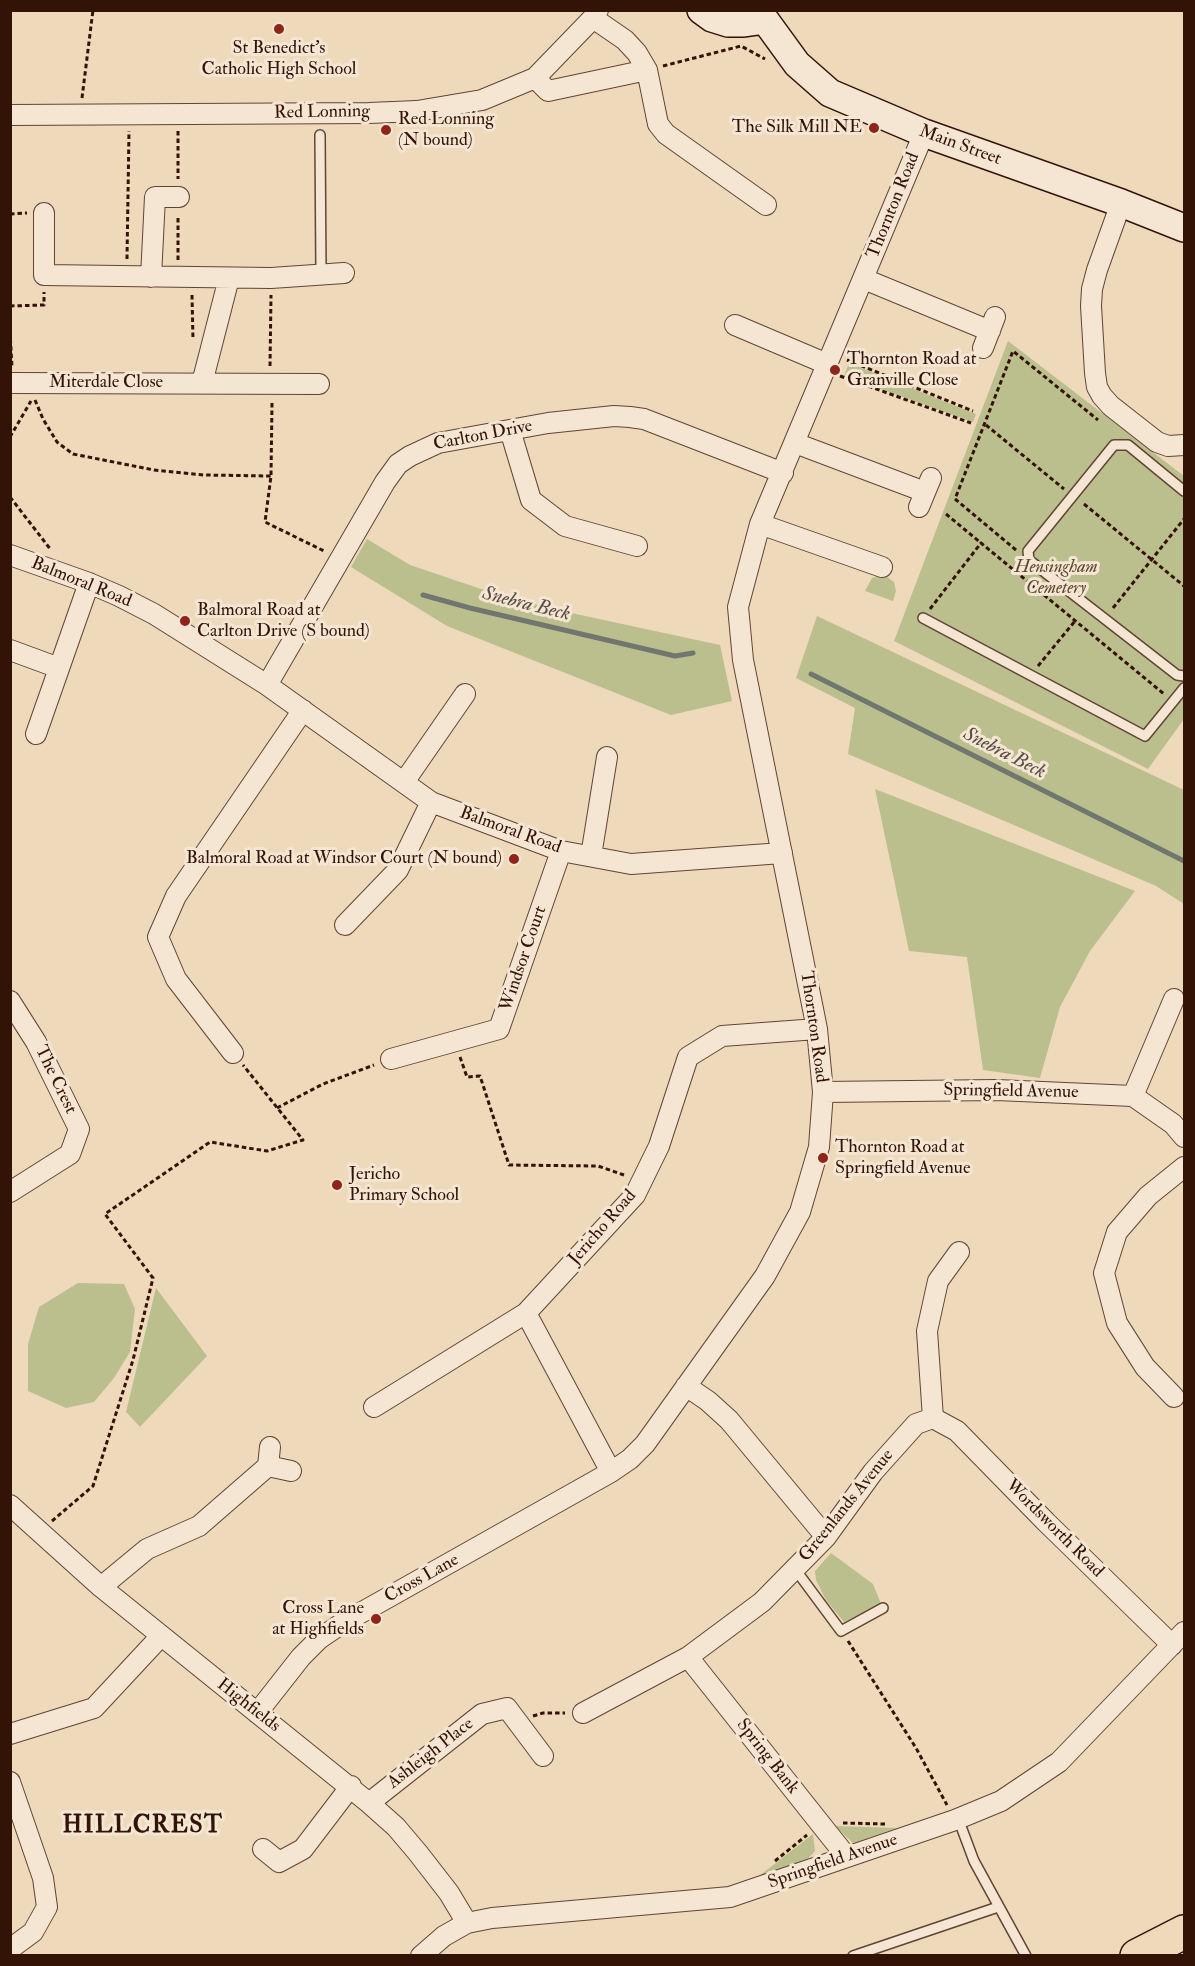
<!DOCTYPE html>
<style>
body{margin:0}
#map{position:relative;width:1195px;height:1966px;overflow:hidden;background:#eed9bb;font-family:"IM FELL Double Pica",serif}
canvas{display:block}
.frame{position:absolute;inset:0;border:12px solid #341307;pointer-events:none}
</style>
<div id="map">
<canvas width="1195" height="1966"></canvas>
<div class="frame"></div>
</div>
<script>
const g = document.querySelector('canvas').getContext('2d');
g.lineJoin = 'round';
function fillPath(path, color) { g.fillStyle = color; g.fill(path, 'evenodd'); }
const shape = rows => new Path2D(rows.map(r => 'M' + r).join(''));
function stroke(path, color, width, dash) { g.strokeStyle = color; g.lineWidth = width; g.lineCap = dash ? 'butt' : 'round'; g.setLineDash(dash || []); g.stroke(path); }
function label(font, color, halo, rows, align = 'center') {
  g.font = font + ' "IM FELL Double Pica",serif'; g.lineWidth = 6; g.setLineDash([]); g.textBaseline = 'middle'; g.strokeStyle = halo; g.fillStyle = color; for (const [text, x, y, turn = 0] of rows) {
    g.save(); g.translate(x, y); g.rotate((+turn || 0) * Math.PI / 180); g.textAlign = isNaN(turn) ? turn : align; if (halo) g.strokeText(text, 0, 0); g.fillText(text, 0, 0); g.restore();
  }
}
const green = shape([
 [1008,341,1184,476,1184,719,1148,769,894,641],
 [849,363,976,414,973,422,844,376],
 [367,539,410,565,499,595,562,611,720,645,732,701,671,715,447,626,351,567],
 [881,575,886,576,894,582,896,591,893,601,865,591,872,578],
 [817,616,1184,790,1184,904,1156,886,848,754,855,708,796,678],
 [875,789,1135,891,1090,951,1060,1007,1040,1078,983,1070,967,957,909,951],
 [78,1283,124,1284,135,1309,130,1352,114,1378,94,1402,66,1408,28,1391,28,1344,39,1307],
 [156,1288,207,1356,140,1427,126,1412],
 [831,1553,873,1584,881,1604,844,1622,826,1600,816,1580,815,1571],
 [835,1826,897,1828,853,1843],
 [813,1834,815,1851,803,1864,759,1876]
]);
const stream = shape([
 [423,595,470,608,675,656,693,653],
 [811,674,1184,861]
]);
const path = shape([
 [663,66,741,46,765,59],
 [82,98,93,10],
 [178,131,178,179],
 [10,214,27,213],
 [127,259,129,131],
 [178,260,178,215],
 [192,295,193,340],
 [10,306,44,305,44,292],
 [10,331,12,367],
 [847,360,973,411],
 [270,366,271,295],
 [840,376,971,423],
 [35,400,43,419,57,442,73,454,154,470,204,475,271,476],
 [272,403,271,476,265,522,324,551],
 [986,425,1064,489],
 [10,437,31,401],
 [10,497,51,550],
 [1084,504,1184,586],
 [946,514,981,543],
 [1016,550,955,499,1013,351,1098,420],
 [1113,608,1184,519],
 [930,609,981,543,1164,694],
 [1038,666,1075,621],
 [460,1057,467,1077,480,1076,509,1165,598,1166,624,1175],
 [277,1108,323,1084,374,1065],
 [52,1521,93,1486,133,1360,153,1278,105,1214,210,1142,267,1151,303,1140,243,1065],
 [848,1641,916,1748,947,1805],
 [533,1716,543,1713,565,1713],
 [843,1823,885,1824],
 [775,1861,807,1835]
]);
const lane = shape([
 [320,135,321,273],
 [1184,491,1128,445,1114,445,1028,551,1029,560,1177,675,1184,676],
 [923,618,1145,736,1184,688],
 [795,1569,841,1631,883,1608],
 [962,1829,974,1861,1026,1956],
 [853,1956,998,1907]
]);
const street = shape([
 [593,18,625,40,637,53,647,70,658,124,666,134,766,205],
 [535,78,548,91,647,70],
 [10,115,369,113,417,111,482,100,535,78,593,18,598,10],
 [1121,203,1097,270,1092,289,1091,306,1095,373,1097,387,1102,396,1111,406,1157,442,1168,446,1184,445],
 [44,213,44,275,271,278,344,273],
 [151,277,155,197,179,197],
 [864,279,990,331],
 [735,325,827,364],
 [983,348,995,317],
 [10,383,319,384],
 [202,383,229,278],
 [510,430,531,500,565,526,637,546],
 [795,443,925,492],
 [919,507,931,478],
 [760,524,882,567],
 [10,555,89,583,119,596,154,614,267,685,431,802,561,851,631,864,782,853],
 [10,650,59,668],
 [267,685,385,482,398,464,410,456,438,443,548,423,614,416,630,417,644,419,783,473],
 [36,734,89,583],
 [404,782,465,694],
 [591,856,607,757],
 [345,925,398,870,431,802],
 [10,1001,36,1042,79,1129,70,1154,10,1192],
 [233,1053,176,979,158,937,176,896,303,710],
 [391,1059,499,1029,561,851],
 [823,1092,997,1090,1133,1096,1173,1124,1184,1137],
 [1133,1096,1174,999],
 [526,1313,611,1472],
 [686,1386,708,1401,729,1420,826,1537],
 [1174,1397,1145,1367,1117,1323,1104,1273,1117,1232,1148,1196,1184,1167],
 [374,1407,526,1313,635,1195,659,1146,688,1057,722,1036,817,1029],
 [933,1418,957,1431,1046,1522,1172,1645],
 [933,1418,927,1331,938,1281,959,1252],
 [268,1466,270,1447],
 [10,1505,101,1587,369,1803,396,1827,418,1853,449,1893,467,1923],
 [101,1587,147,1549,199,1526,268,1466,291,1471],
 [688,1657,846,1856],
 [257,1713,301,1657,319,1639,341,1624,611,1472,630,1459,645,1444,765,1276,800,1212,819,1147,823,1092,817,1029,743,660,738,607,760,524,924,133],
 [583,1713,688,1657,762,1602,826,1537,873,1472,916,1424,933,1418],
 [10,1734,94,1708,161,1636],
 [10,1782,43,1878,47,1907,33,1932,10,1949],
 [369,1803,482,1714,507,1708,543,1756],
 [263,1849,279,1862,303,1849,351,1786],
 [421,1956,444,1936,467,1923,492,1918,730,1897,955,1820,1001,1801,1059,1762,1184,1632]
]);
const secondary = shape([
 [701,10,712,18,728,23,744,23,765,20],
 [765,20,797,64,830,93,924,133,1121,203,1184,228]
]);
const highway = shape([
 [1137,1956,1184,1932]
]);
const markers = [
 [279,29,6,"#8f2418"],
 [874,128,6,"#8f2418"],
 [386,130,6,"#8f2418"],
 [835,370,6,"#8f2418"],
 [185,621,6,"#8f2418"],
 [514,859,6,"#8f2418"],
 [823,1158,6,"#8f2418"],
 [337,1185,6,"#8f2418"],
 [376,1619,6,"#8f2418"]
];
const poiNames = [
 ["St Benedict's",279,49,"center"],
 ["Catholic High School",279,70,"center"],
 ["Red Lonning",398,120],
 ["(N bound)",398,141],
 ["The Silk Mill NE",862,128,"right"],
 ["Thornton Road at",847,360],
 ["Granville Close",847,381],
 ["Balmoral Road at",197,611],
 ["Carlton Drive (S bound)",197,632],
 ["Balmoral Road at Windsor Court (N bound)",502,859,"right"],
 ["Thornton Road at",835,1148],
 ["Springfield Avenue",835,1169],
 ["Jericho",349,1175],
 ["Primary School",349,1196],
 ["Cross Lane",364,1609,"right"],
 ["at Highfields",364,1630,"right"]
];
const streetNames = [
 ["Red Lonning",322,113,-1],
 ["Main Street",960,146,20],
 ["Thornton Road",894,206,-68],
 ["Miterdale Close",106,383],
 ["Carlton Drive",483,436,-11],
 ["Balmoral Road",81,583,22],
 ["Balmoral Road",510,831,20],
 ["Windsor Court",524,959,-71],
 ["Thornton Road",813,1027,82],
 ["The Crest",55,1080,64],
 ["Springfield Avenue",1011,1092,1],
 ["Jericho Road",603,1228,-49],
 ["Greenlands Avenue",847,1506,-51],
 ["Wordsworth Road",1054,1529,45],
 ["Cross Lane",422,1579,-29],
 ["Highfields",248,1706,38],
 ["Ashleigh Place",431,1754,-38],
 ["Spring Bank",767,1757,52],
 ["Springfield Avenue",833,1862,-19]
];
const parkNames = [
 ["Hensingham",1056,568],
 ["Cemetery",1056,589]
];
const waterNames = [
 ["Snebra Beck",526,605,14],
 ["Snebra Beck",1004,754,27]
];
const districtNames = [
 ["HILLCREST",143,1827]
];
fillPath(green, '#bbbf8e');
stroke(stream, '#71776f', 5);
stroke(lane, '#624434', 12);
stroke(street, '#624434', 22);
stroke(secondary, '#341307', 30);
stroke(highway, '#341307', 36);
stroke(path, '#341307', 3, [4.5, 3]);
stroke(lane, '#f4e6d3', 9);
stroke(street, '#f4e6d3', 20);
stroke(secondary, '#f4e6d3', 27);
stroke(highway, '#eed9bb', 33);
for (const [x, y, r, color] of markers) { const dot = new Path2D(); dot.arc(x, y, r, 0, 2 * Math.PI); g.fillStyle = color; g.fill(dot); stroke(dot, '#f4e6d3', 2); }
label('18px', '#341307', '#f4e6d3', poiNames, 'left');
label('18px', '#341307', '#f4e6d3', streetNames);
label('italic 18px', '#5c4730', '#f4e6d3', parkNames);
label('italic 20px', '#574d44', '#f4e6d3', waterNames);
g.letterSpacing = '1.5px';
label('bold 24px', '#341307', '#f4e6d3', districtNames);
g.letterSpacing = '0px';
</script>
